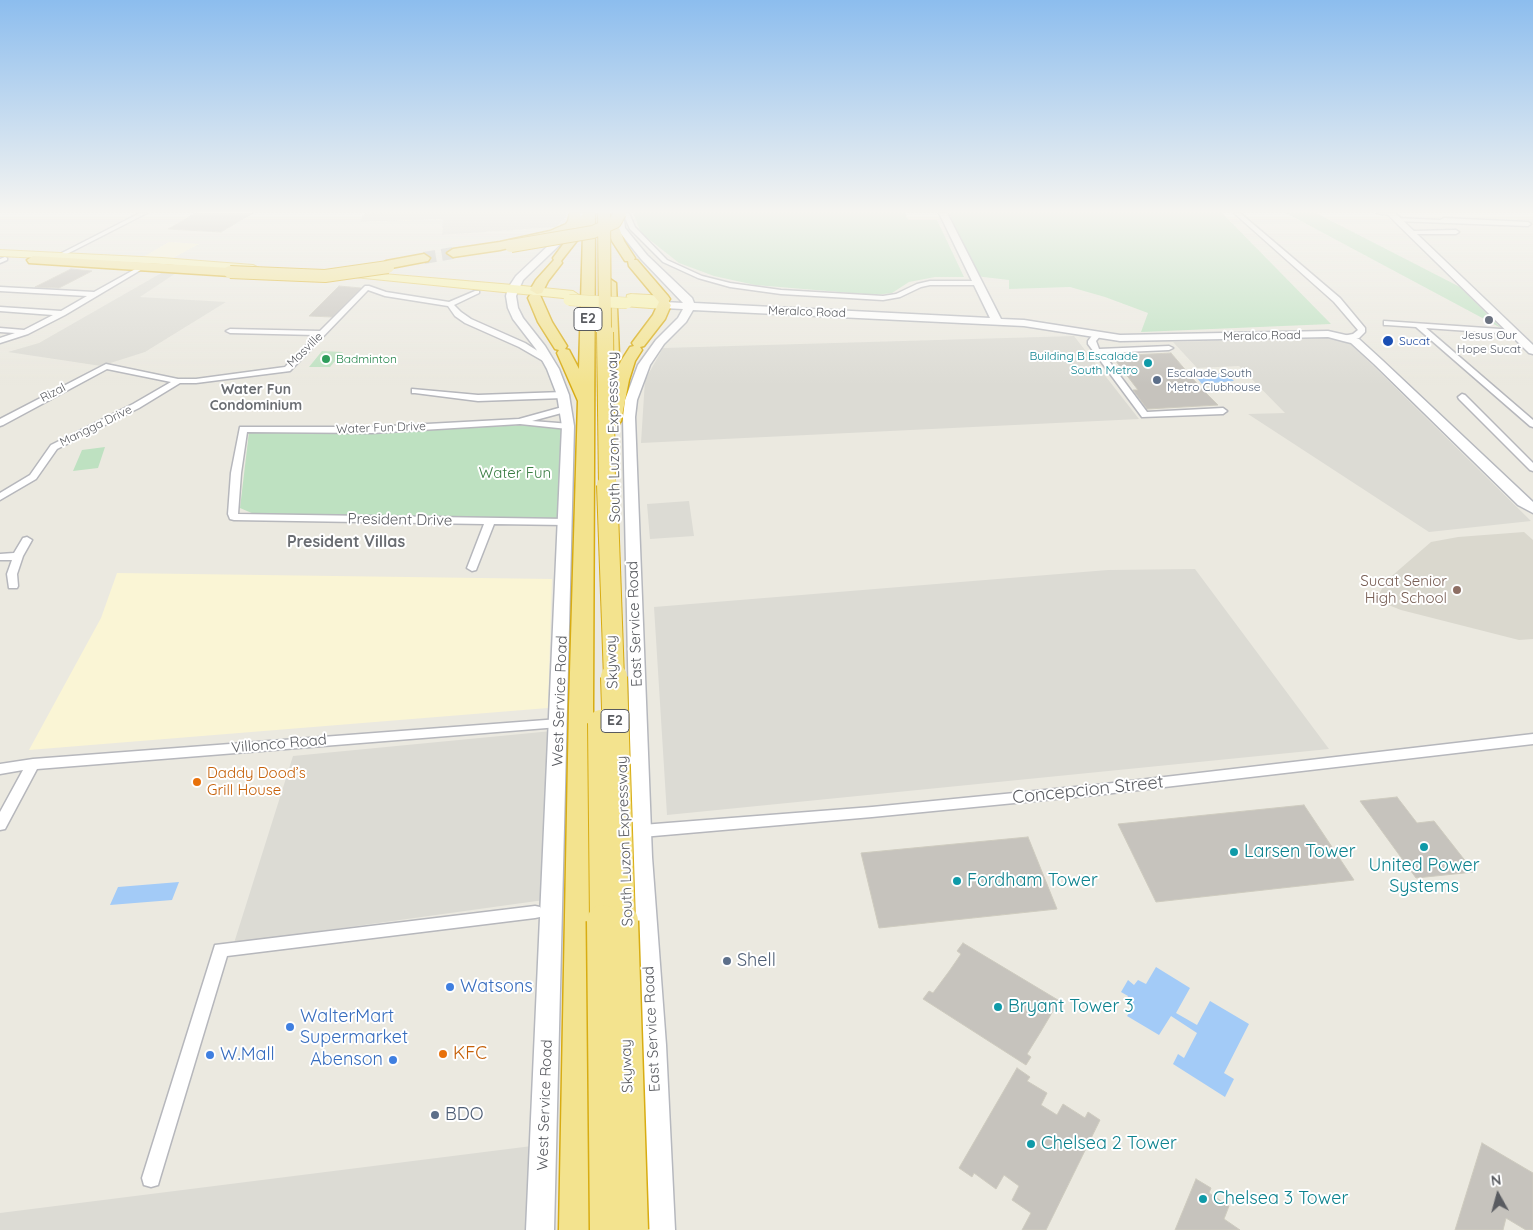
<!DOCTYPE html>
<meta charset="utf-8">
<style>
body{margin:0}
#map{position:relative;width:1533px;height:1230px;overflow:hidden;background:#ebe9e0;font-family:Quicksand,sans-serif}
canvas{display:block}
.north{position:absolute;left:1473px;top:1170px;width:50px;height:50px;-webkit-text-stroke:4px #fff;paint-order:stroke;rotate:353deg;font-size:14px;font-weight:700;line-height:20px;text-align:center;color:#595b60}
.north::after{content:'';display:block;margin:auto;width:18px;height:22px;background:#595b60;clip-path:polygon(50% 0,100% 100%,50% 72%,0 100%)}
</style>
<div id="map">
<canvas width="1533" height="1230"></canvas>
<div class="north">N</div>
</div>
<script>
const g = document.querySelector('canvas').getContext('2d');
g.lineJoin = 'round';
function fillPath(path, color) { g.fillStyle = color; g.fill(path, 'evenodd'); }
const shape = rows => new Path2D(rows.map(r => 'M' + r).join(''));
function stroke(path, color, width, dash) { g.strokeStyle = color; g.lineWidth = width; g.lineCap = dash ? 'butt' : 'round'; g.setLineDash(dash || []); g.stroke(path); }
function label(font, color, halo, rows, align = 'center') {
  g.font = font + ' Quicksand,sans-serif'; g.lineWidth = 4; g.setLineDash([]); g.textBaseline = 'middle'; g.strokeStyle = halo; g.fillStyle = color; for (const [text, x, y, turn = 0] of rows) {
    g.save(); g.translate(x, y); g.rotate((+turn || 0) * Math.PI / 180); g.textAlign = isNaN(turn) ? turn : align; if (halo) g.strokeText(text, 0, 0); g.fillText(text, 0, 0); g.restore();
  }
}
const commercial = shape([
 [169,242,199,244,171,259,143,257],
 [117,573,552,579,548,708,29,750,101,618]
]);
const industrial = shape([
 [385,213,567,213,566,217,556,227,442,235,443,219,359,222,364,214],
 [163,272,176,273,140,297,226,302,145,352,101,366,8,352,39,343],
 [1074,336,1139,419,641,443,645,380,663,348],
 [1328,337,1350,343,1531,521,1429,532,1248,414,1285,413,1239,366,1197,368,1173,342],
 [689,501,694,536,650,539,647,504],
 [1195,569,1329,749,667,815,654,607,1108,570],
 [552,731,544,900,234,943,293,756],
 [532,1146,527,1230,0,1230,0,1213]
]);
const education = shape([
 [1524,532,1533,540,1533,639,1519,640,1401,610,1376,600,1386,581,1431,542,1458,537]
]);
const green = shape([
 [633,213,905,213,908,220,937,220,964,277,935,277,909,282,892,293,876,295,755,285,714,276,679,263,641,233],
 [949,213,1222,213,1331,324,1141,332,1148,313,1105,297,1070,287,1009,289,1009,280,975,276],
 [1286,213,1316,213,1460,287,1501,328],
 [322,351,343,352,330,367,309,367],
 [526,425,565,429,558,519,268,516,254,514,240,508,249,432,363,433],
 [105,447,98,468,73,471,82,450]
]);
const water = shape([
 [1224,373,1234,373,1239,376,1238,378,1231,378,1234,381,1202,384,1195,376],
 [179,882,172,900,110,905,118,887],
 [1156,967,1190,988,1176,1013,1197,1025,1210,1001,1249,1024,1224,1073,1234,1079,1225,1097,1173,1064,1178,1054,1184,1058,1197,1033,1171,1016,1159,1035,1127,1016,1133,1007,1125,1002,1128,996,1121,992,1128,980,1134,985,1138,980,1146,984]
]);
const building = shape([
 [196,213,253,213,221,232,168,229,196,213],
 [71,269,92,271,59,288,35,287,71,269],
 [339,286,361,288,332,317,309,316,339,286],
 [1171,353,1200,387,1218,405,1147,409,1133,390,1138,390,1112,356,1171,353],
 [1397,797,1417,823,1434,821,1474,872,1416,878,1360,801,1397,797],
 [1304,805,1354,880,1156,902,1118,824,1304,805],
 [1028,837,1057,909,879,928,861,853,1028,837],
 [963,943,1063,1003,1057,1013,1053,1011,1040,1033,1027,1054,1031,1057,1026,1065,923,999,929,991,933,993,950,970,961,954,957,951,963,943],
 [1017,1068,1030,1077,1027,1081,1047,1093,1041,1105,1057,1115,1063,1104,1085,1118,1088,1112,1100,1120,1046,1230,1022,1230,1031,1213,1012,1200,1019,1186,1004,1175,996,1189,974,1173,972,1177,959,1168,1017,1068],
 [1482,1143,1533,1173,1533,1230,1526,1230,1506,1218,1503,1230,1455,1230,1482,1143],
 [1196,1179,1211,1188,1209,1193,1229,1206,1224,1219,1240,1230,1175,1230,1196,1179]
]);
const highwayTunnel = shape([
 [424,258,453,253]
]);
const street = shape([
 [140,213,147,213,61,257,56,256,140,213],
 [623,213,629,213,635,227,667,260,702,276,730,283,781,290,883,296,896,294,917,284,930,281,979,281,982,283,979,285,930,285,921,287,900,297,883,300,781,294,730,287,698,278,663,262,630,229,623,213],
 [1234,213,1240,213,1340,298,1365,328,1365,332,1359,338,1343,340,1343,336,1353,334,1358,330,1334,302,1234,213],
 [1377,213,1393,213,1390,215,1377,213],
 [1397,218,1440,220,1444,218,1528,222,1531,224,1528,226,1395,221,1394,220,1397,218],
 [1411,231,1456,230,1459,232,1456,234,1409,234,1408,233,1411,231],
 [5,257,7,258,7,260,0,263,0,259,5,257],
 [139,267,144,268,65,315,28,334,0,343,0,338,15,333,0,332,0,328,24,330,53,315,0,311,0,307,61,311,87,296,0,291,0,287,94,292,139,267],
 [365,286,369,286,386,292,449,302,475,291,479,291,479,293,454,305,461,312,471,319,525,343,552,360,545,362,519,347,465,323,455,316,448,306,385,296,368,290,290,371,196,383,180,383,139,408,57,449,36,479,0,500,0,493,30,475,51,445,133,404,171,382,107,369,3,425,0,426,0,419,106,364,178,379,196,379,285,367,316,335,230,333,226,331,230,329,320,331,365,286],
 [1384,321,1515,330,1515,334,1512,334,1426,328,1533,420,1533,427,1530,426,1416,327,1387,325,1384,325,1384,321],
 [1094,333,1101,335,1096,341,1099,349,1169,346,1173,348,1169,350,1103,353,1147,412,1223,408,1227,411,1223,414,1142,417,1088,344,1088,341,1094,333],
 [412,389,478,395,563,392,567,395,563,398,478,401,415,393,412,393,412,389],
 [1462,394,1465,395,1533,463,1533,471,1530,470,1459,399,1458,397,1462,394],
 [566,406,569,407,569,411,532,421,571,424,572,426,568,429,520,424,372,433,247,432,241,473,238,514,566,519,571,522,566,525,494,524,476,570,472,571,467,568,484,524,234,520,230,519,228,514,231,473,240,427,372,427,519,419,566,406],
 [27,537,32,540,23,556,17,574,18,586,17,588,9,588,7,574,12,560,0,560,0,554,14,553,23,538,27,537],
 [559,719,563,720,565,723,563,726,559,727,37,769,5,829,0,830,0,812,23,770,0,774,0,764,33,759,559,719],
 [1533,734,1533,744,1096,795,872,817,642,837,637,835,635,831,637,827,642,825,872,807,1096,785,1533,734],
 [535,906,540,907,543,912,540,917,535,918,227,956,160,1178,158,1185,151,1187,144,1185,142,1178,215,945,535,906]
]);
const secondary = shape([
 [576,213,584,213,575,230,523,280,516,296,518,308,523,318,545,346,559,369,569,395,574,426,554,1230,526,1230,562,426,557,395,547,369,536,349,513,319,508,308,506,296,508,288,516,276,568,227,576,213],
 [615,213,623,213,625,228,647,255,692,298,694,303,990,318,939,213,947,213,1001,319,1024,320,1120,335,1328,331,1350,336,1359,339,1382,360,1533,502,1533,513,1518,505,1374,364,1351,343,1343,341,1328,337,1120,341,1024,326,693,310,686,322,664,344,650,365,637,400,635,417,652,857,666,1045,675,1230,647,1230,642,1045,632,857,623,417,625,400,638,365,656,340,678,318,683,309,664,308,659,305,664,302,683,303,641,259,618,230,615,213],
 [1386,213,1395,213,1533,345,1533,354,1529,353,1386,213]
]);
const primary = shape([
 [0,250,162,258,253,265,259,268,253,271,162,264,0,256,0,250],
 [348,271,513,285,573,291,579,295,573,299,344,276,342,274,344,272,348,271],
 [631,294,667,296,670,305,664,309,623,306,621,303,623,300,626,300,627,295,631,294]
]);
const highway = shape([
 [570,213,580,213,580,217,584,213,595,213,593,706,595,1230,559,1230,569,706,578,401,557,353,559,350,555,349,538,322,528,298,530,295,540,295,552,322,567,346,565,349,569,350,579,369,583,233,561,261,562,263,548,281,542,293,537,294,530,290,536,280,554,260,553,258,576,227,558,236,500,250,453,257,447,253,453,249,500,242,550,231,566,224,568,221,570,213],
 [609,214,615,217,624,241,635,258,634,260,637,260,668,296,670,299,668,302,671,305,665,319,644,346,640,347,642,350,635,361,629,380,621,421,619,424,613,426,607,424,605,421,613,380,621,361,630,347,634,346,632,343,653,315,659,302,629,266,628,261,625,261,612,241,603,217,609,214],
 [424,254,430,258,428,261,386,269,380,265,386,261,424,254],
 [33,256,230,268,236,272,230,276,29,263,27,260,33,256],
 [610,279,616,283,619,355,617,358,612,359,607,358,605,355,604,283,610,279]
]);
const primaryBridge = shape([
 [569,300,627,303]
]);
const highwayBridgeFar4 = shape([
 [604,213,605,334],
 [511,246,593,232,615,222,620,213],
 [230,272,325,276,388,267]
]);
const highwayBridgeFar3 = shape([
 [605,332,607,486]
]);
const highwayBridgeFar2 = shape([
 [607,485,614,678]
]);
const highwayBridgeFar1 = shape([
 [614,677,622,922],
 [601,723,603,922]
]);
const highwayBridge = shape([
 [603,921,606,1230],
 [622,921,632,1230]
]);
const markers = [
 [1489,320,5,"#6b7280"],
 [1388,341,6,"#1a4fb4"],
 [326,359,5,"#2e9e5b"],
 [1148,363,5,"#0f9aa8"],
 [1157,380,5,"#5c6f8a"],
 [1457,590,5,"#8d6e63"],
 [197,782,5,"#e8710a"],
 [1424,847,5,"#0f9aa8"],
 [1234,852,5,"#0f9aa8"],
 [957,881,5,"#0f9aa8"],
 [727,961,5,"#5c6f8a"],
 [450,987,5,"#3f7fe0"],
 [998,1007,5,"#0f9aa8"],
 [290,1027,5,"#3f7fe0"],
 [443,1054,5,"#e8710a"],
 [210,1055,5,"#3f7fe0"],
 [393,1060,5,"#3f7fe0"],
 [435,1115,5,"#5c6f8a"],
 [1031,1144,5,"#0f9aa8"],
 [1203,1199,5,"#0f9aa8"]
];
const farStreetnames = [
 ["Meralco Road",807,312,2],
 ["Meralco Road",1262,336,-1],
 ["Masville",305,350,-44],
 ["Rizal",53,393,-28],
 ["Mangga Drive",96,426,-26],
 ["Water Fun Drive",381,428,-2]
];
const farWorshipnames = [
 ["Jesus Our",1489,335],
 ["Hope Sucat",1489,349]
];
const farTransitnames = [
 ["Sucat",1399,341]
];
const farCulturenames = [
 ["Building B Escalade",1138,356],
 ["South Metro",1138,370]
];
const farLeisurenames = [
 ["Badminton",336,359]
];
const farServicenames = [
 ["Escalade South",1167,373],
 ["Metro Clubhouse",1167,387]
];
const shields = [
 [588,319,28],
 [615,721,28]
];
const shieldNames = [
 ["E2",588,319],
 ["E2",615,721]
];
const farNeighbourhoodnames = [
 ["Water Fun",256,390],
 ["Condominium",256,406]
];
const streetNames = [
 ["South Luzon Expressway",614,437,-91],
 ["President Drive",400,520,1],
 ["East Service Road",635,624,-92],
 ["Skyway",612,662,-92],
 ["West Service Road",560,701,-88],
 ["Villonco Road",279,744,-5],
 ["South Luzon Expressway",625,841,-92],
 ["East Service Road",652,1029,-93],
 ["Skyway",627,1066,-92],
 ["West Service Road",545,1105,-88]
];
const parkNames = [
 ["Water Fun",515,473]
];
const educationNames = [
 ["Sucat Senior",1447,581],
 ["High School",1447,598]
];
const foodNames = [
 ["Daddy Dood’s",207,773],
 ["Grill House",207,790]
];
const neighbourhoodNames = [
 ["President Villas",346,542]
];
const nearStreetnames = [
 ["Concepcion Street",1088,790,-6]
];
const nearCulturenames = [
 ["Larsen Tower",1244,852],
 ["United Power",1424,866,"center"],
 ["Systems",1424,887,"center"],
 ["Fordham Tower",967,881],
 ["Bryant Tower 3",1008,1007],
 ["Chelsea 2 Tower",1041,1144],
 ["Chelsea 3 Tower",1213,1199]
];
const nearServicenames = [
 ["Shell",737,961],
 ["BDO",445,1115]
];
const nearShopnames = [
 ["Watsons",460,987],
 ["WalterMart",300,1017],
 ["Supermarket",300,1038],
 ["W.Mall",220,1055],
 ["Abenson",383,1060,"right"]
];
const nearFoodnames = [
 ["KFC",453,1054]
];
fillPath(commercial, '#faf5d5');
fillPath(industrial, '#dcdbd4');
fillPath(education, '#dad8ce');
fillPath(green, '#bee1c1');
fillPath(water, '#a3cbf7');
fillPath(building, '#c6c3bd');
stroke(building, '#cecbbf', 1);
stroke(highwayTunnel, '#c6c6c0', 12, [12, 6]);
stroke(street, '#b6b7bc', 3);
stroke(secondary, '#b6b8be', 3);
stroke(primary, '#e5cb5f', 2);
stroke(highway, '#d8ac12', 3);
fillPath(street, '#fff');
fillPath(secondary, '#fff');
fillPath(primary, '#f8f2a8');
fillPath(highway, '#f3e38e');
stroke(primaryBridge, '#e5cb5f', 12, []);
stroke(highwayBridgeFar4, '#d8ac12', 14, []);
stroke(highwayBridgeFar3, '#d8ac12', 18, []);
stroke(highwayBridgeFar2, '#d8ac12', 22, []);
stroke(highwayBridgeFar1, '#d8ac12', 28, []);
stroke(highwayBridge, '#d8ac12', 35, []);
stroke(primaryBridge, '#f8f2a8', 11);
stroke(highwayBridgeFar4, '#f3e38e', 12);
stroke(highwayBridgeFar3, '#f3e38e', 16);
stroke(highwayBridgeFar2, '#f3e38e', 20);
stroke(highwayBridgeFar1, '#f3e38e', 26);
stroke(highwayBridge, '#f3e38e', 32);
const sky = g.createLinearGradient(0, 0, 0, 385);
sky.addColorStop(0, '#8cbdee');
sky.addColorStop(0.55, '#f6f5f1');
sky.addColorStop(1, '#f6f5f100');
g.fillStyle = sky;
g.fillRect(0, 0, 1533, 385);
for (const [x, y, r, color] of markers) { const dot = new Path2D(); dot.arc(x, y, r, 0, 2 * Math.PI); g.fillStyle = color; g.fill(dot); stroke(dot, '#fff', 2); }
label('12px', '#595b60', '#fff', farStreetnames);
label('12px', '#5b616d', '#fff', farWorshipnames);
label('12px', '#164399', '#fff', farTransitnames, 'left');
label('12px', '#0d838f', '#fff', farCulturenames, 'right');
label('12px', '#27864d', '#fff', farLeisurenames, 'left');
label('12px', '#4e5e75', '#fff', farServicenames, 'left');
for (const [x, y, w] of shields) { const box = new Path2D(); box.roundRect(x - w / 2, y - 11.5, w, 23, 4); g.fillStyle = '#fff'; g.fill(box); stroke(box, '#595b60', 1); }
label('bold 14px', '#595b60', null, shieldNames);
label('bold 14px', '#6a6d72', '#fff', farNeighbourhoodnames);
label('15px', '#595b60', '#fff', streetNames);
label('15px', '#3a7d43', '#fff', parkNames);
label('15px', '#785e54', '#fff', educationNames, 'right');
label('15px', '#c56008', '#fff', foodNames, 'left');
label('bold 16px', '#6a6d72', '#fff', neighbourhoodNames);
label('18px', '#595b60', '#fff', nearStreetnames);
label('18px', '#0d838f', '#fff', nearCulturenames, 'left');
label('18px', '#4e5e75', '#fff', nearServicenames, 'left');
label('18px', '#366cbe', '#fff', nearShopnames, 'left');
label('18px', '#c56008', '#fff', nearFoodnames, 'left');
</script>
